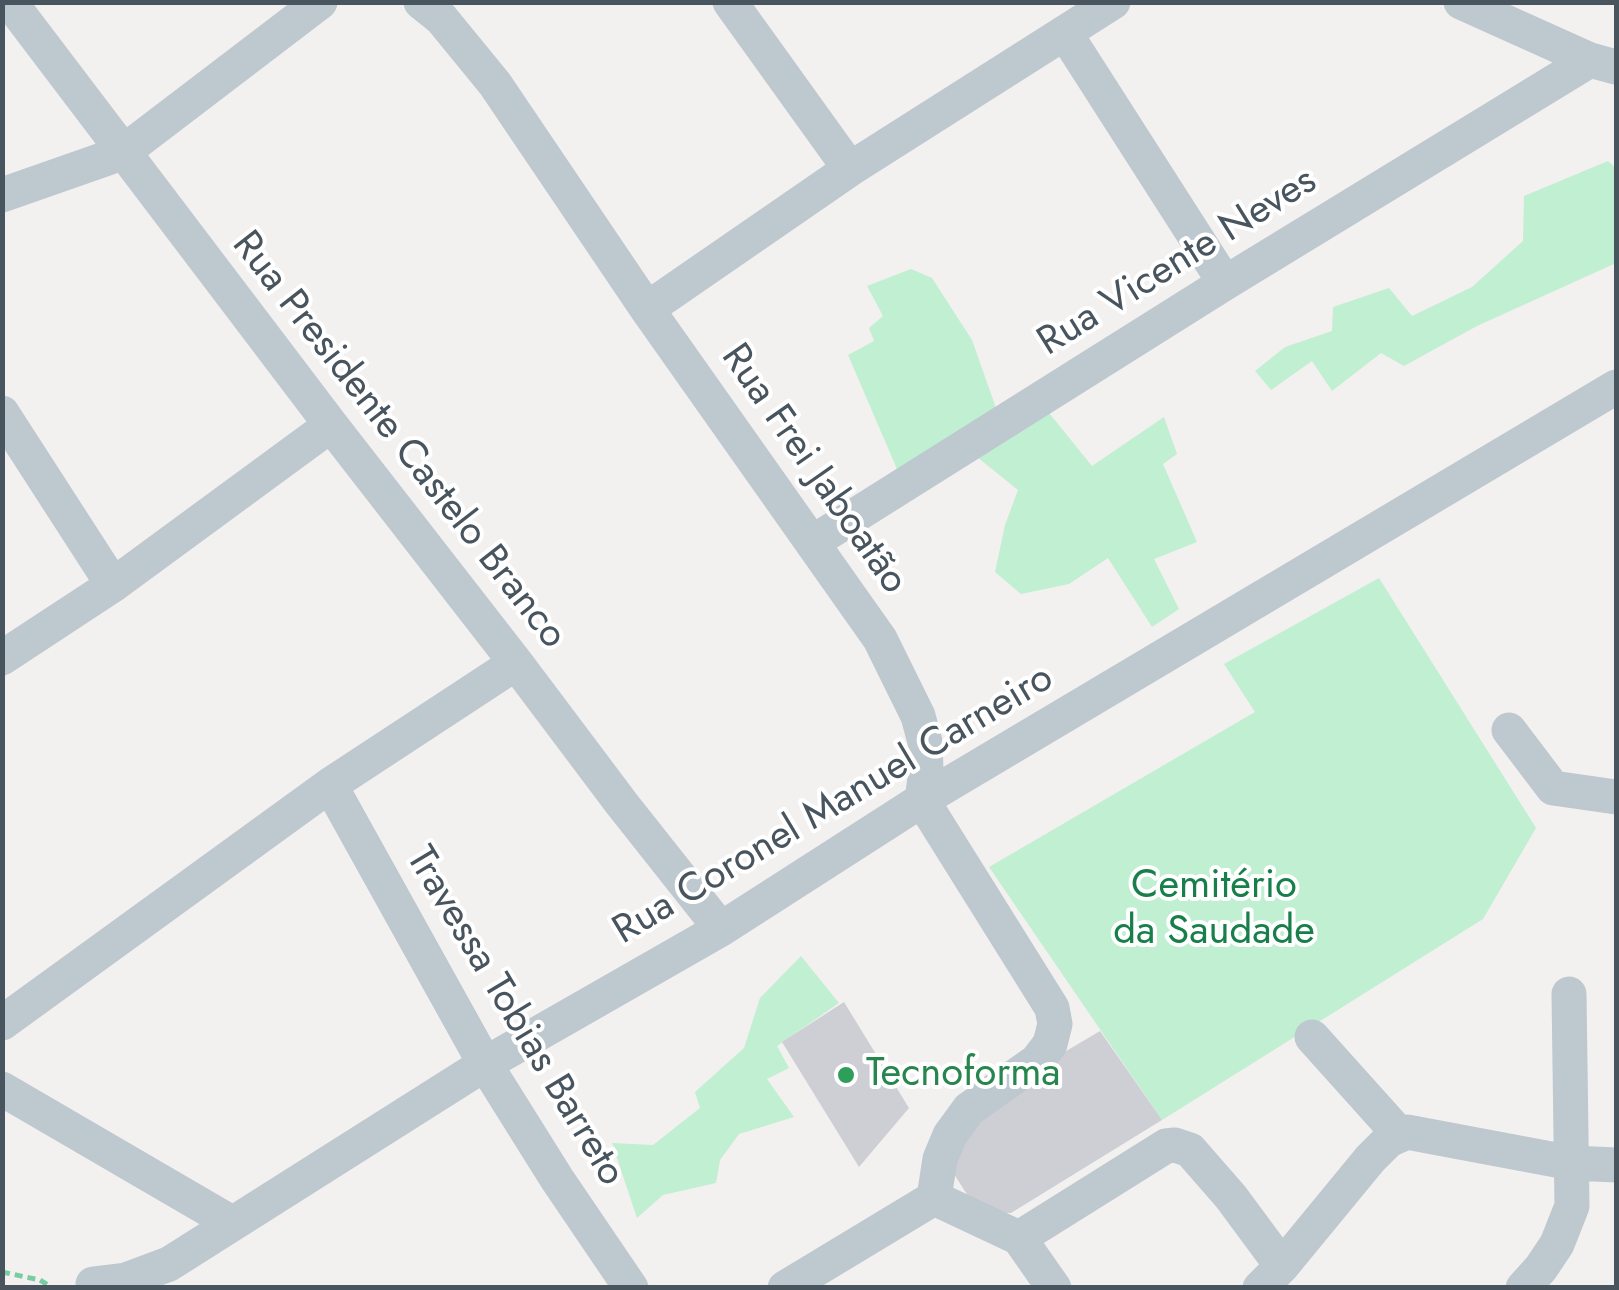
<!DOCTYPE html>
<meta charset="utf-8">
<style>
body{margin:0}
#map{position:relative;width:1619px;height:1290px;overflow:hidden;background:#f3f0f0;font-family:Jost,sans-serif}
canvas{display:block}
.frame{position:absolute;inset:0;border:5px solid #48545e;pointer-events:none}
</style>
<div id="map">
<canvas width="1619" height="1290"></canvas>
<div class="frame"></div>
</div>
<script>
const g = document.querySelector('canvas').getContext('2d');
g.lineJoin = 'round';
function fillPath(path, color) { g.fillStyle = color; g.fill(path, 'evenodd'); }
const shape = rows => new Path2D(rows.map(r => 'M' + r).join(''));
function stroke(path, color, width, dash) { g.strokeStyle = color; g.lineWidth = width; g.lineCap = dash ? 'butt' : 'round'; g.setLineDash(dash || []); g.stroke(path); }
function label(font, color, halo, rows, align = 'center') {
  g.font = font + ' Jost,sans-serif'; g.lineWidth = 8; g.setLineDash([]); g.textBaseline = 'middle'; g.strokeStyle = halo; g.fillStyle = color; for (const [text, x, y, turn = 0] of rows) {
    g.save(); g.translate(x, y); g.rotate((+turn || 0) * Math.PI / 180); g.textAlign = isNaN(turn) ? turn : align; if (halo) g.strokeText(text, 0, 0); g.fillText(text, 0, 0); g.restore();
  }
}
const green = shape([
 [1608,161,1616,168,1616,263,1477,326,1404,366,1381,353,1332,391,1312,361,1271,390,1255,371,1285,347,1332,331,1333,307,1389,288,1412,316,1472,287,1523,241,1524,196],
 [911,269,932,278,972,340,996,408,900,476,848,355,874,341,869,328,883,316,867,286],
 [1045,408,1092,466,1164,417,1177,454,1163,464,1197,542,1154,559,1179,609,1152,627,1108,558,1069,584,1021,594,995,572,1005,525,1018,490,977,457],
 [1379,578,1536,828,1483,919,1162,1120,989,867,1255,712,1224,664],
 [801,956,839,1003,777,1046,789,1068,767,1079,794,1117,739,1134,720,1160,716,1183,663,1195,637,1218,612,1143,653,1145,700,1108,695,1092,744,1048,760,998]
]);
const building = shape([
 [844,1002,909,1108,859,1167,782,1042],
 [1100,1031,1162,1120,1011,1213,979,1213,952,1171,949,1152,1002,1089]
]);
const path = shape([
 [2,1272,40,1280,53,1288]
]);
const minor = shape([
 [10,2,331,425,516,663,622,804,721,929],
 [421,2,441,18,495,84,647,309,880,639,918,716,925,742,926,771,922,800,1052,1008,1055,1024,1050,1044,1037,1061,969,1109,950,1135,940,1159,934,1198,785,1288],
 [730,2,850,169],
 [1461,2,1590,60,1616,67],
 [1065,33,1225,283],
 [2,195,122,153,320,2],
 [647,309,850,169,1113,2],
 [2,413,113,585],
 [813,542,1225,283,1590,60],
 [2,658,113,585,331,425],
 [1509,730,1553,788,1616,797],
 [330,785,485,1064,557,1179,631,1288],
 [2,1023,330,785,516,663],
 [1312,1037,1400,1135],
 [2,1089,232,1223],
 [934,1198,1019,1238],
 [1019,1238,1166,1146,1175,1145,1190,1150,1231,1197,1282,1266],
 [1019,1238,1054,1288],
 [93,1284,126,1280,169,1264,485,1064,721,929,922,800,1616,387],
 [1260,1288,1282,1266,1370,1159,1389,1140,1407,1132,1572,1163,1616,1165],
 [1523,1288,1541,1268,1557,1244,1572,1206,1569,994]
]);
const markers = [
 [846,1075,10,"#2e9e5b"]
];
const streetNames = [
 ["Rua Vicente Neves",1178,263,-32],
 ["Rua Presidente Castelo Branco",398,441,52],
 ["Rua Frei Jaboatão",813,470,55],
 ["Rua Coronel Manuel Carneiro",834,806,-31],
 ["Travessa Tobias Barreto",514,1017,59]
];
const parkNames = [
 ["Cemitério",1214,887],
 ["da Saudade",1214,933]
];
const leisureNames = [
 ["Tecnoforma",866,1075]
];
fillPath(green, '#c0efd1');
fillPath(building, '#cdcfd5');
stroke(path, '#78cda2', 5, [8, 5]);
stroke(minor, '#bec8cf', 35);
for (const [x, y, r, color] of markers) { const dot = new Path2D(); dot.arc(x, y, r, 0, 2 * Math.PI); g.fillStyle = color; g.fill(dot); stroke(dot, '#fff', 4); }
label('40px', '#48545e', '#fff', streetNames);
label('40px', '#187f4b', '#fff', parkNames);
label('40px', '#27864d', '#fff', leisureNames, 'left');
</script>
